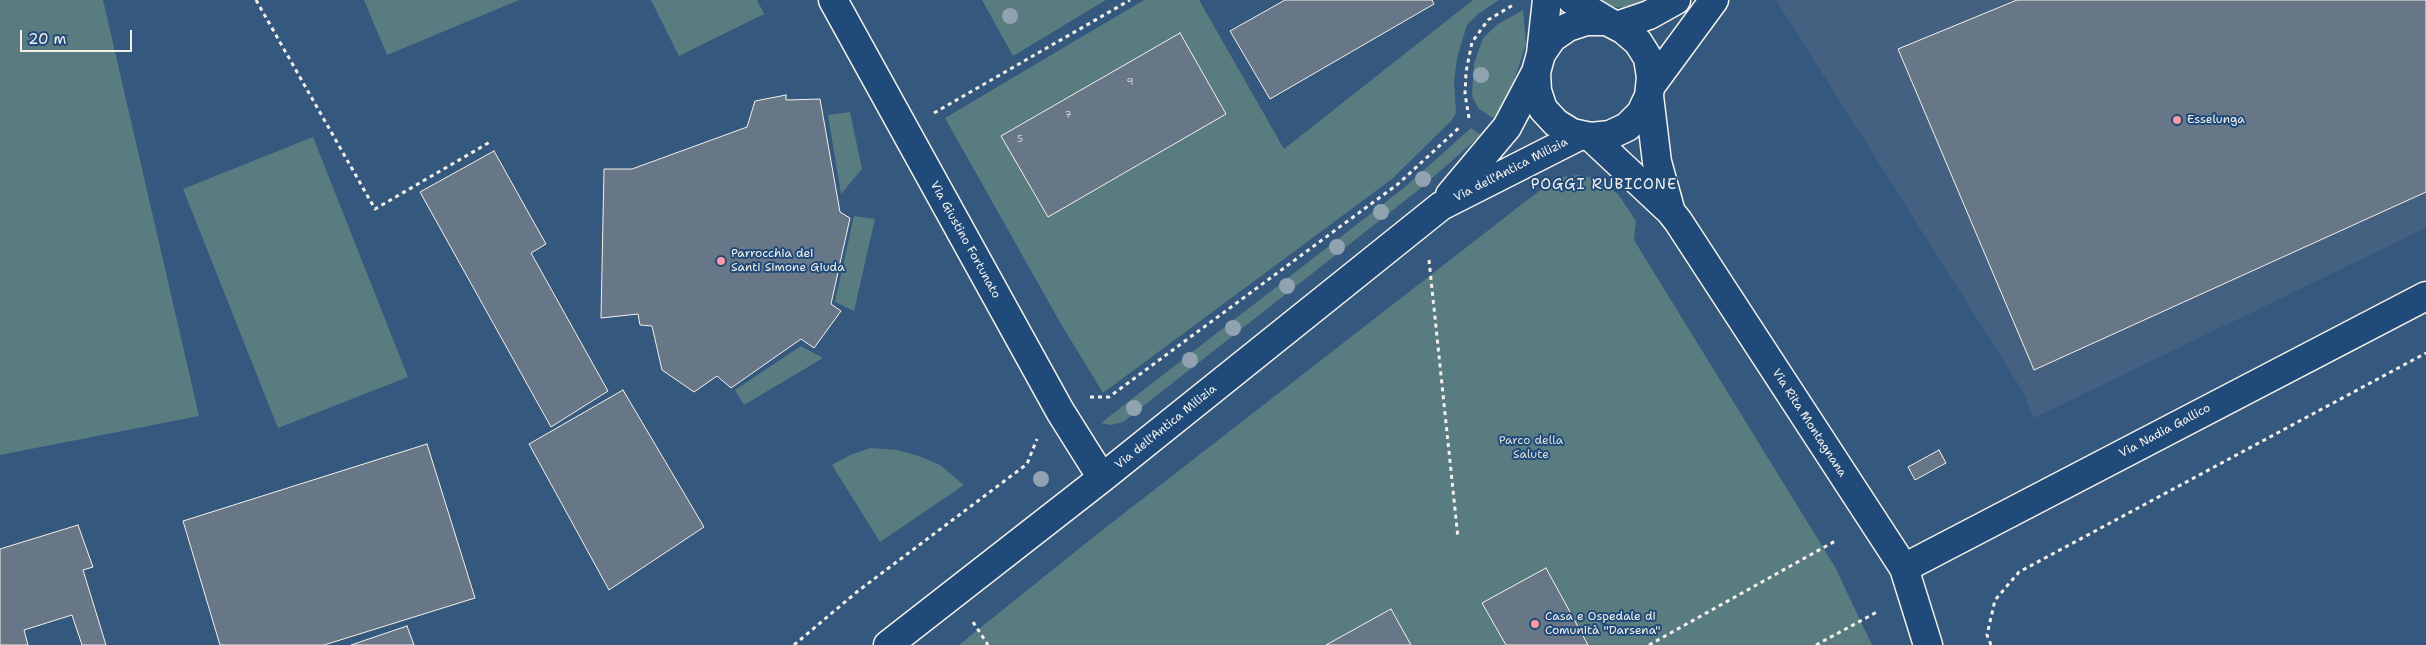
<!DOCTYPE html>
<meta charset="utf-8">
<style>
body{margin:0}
#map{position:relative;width:2426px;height:645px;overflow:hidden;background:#35587e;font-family:"Shantell Sans",sans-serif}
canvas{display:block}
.scale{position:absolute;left:20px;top:30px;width:112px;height:22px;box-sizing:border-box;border:2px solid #f4f1e8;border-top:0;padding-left:6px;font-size:15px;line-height:18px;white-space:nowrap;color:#f4f1e8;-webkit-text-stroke:4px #1f4a7a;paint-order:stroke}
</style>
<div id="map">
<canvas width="2426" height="645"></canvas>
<div class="scale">20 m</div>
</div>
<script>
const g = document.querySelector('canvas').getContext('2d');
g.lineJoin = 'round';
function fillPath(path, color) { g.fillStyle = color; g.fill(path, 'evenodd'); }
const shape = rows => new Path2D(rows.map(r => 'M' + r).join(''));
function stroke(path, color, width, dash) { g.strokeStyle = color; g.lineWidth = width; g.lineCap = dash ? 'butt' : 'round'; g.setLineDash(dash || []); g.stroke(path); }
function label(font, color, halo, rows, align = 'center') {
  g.font = font + ' "Shantell Sans",sans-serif'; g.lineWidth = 4; g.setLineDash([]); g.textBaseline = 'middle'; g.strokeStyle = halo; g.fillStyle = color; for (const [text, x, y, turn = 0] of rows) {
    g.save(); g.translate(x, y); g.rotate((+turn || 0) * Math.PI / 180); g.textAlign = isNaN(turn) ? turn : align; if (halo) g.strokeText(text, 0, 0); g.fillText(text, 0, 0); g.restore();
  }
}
const built = shape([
 [1776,0,2426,0,2426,228,2034,418,2022,390]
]);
const green = shape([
 [0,0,103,0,199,416,0,455],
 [364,0,519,0,387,55],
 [651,0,757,0,764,14,679,56],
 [982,0,1106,0,1013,56],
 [1144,0,1199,0,1284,149,1473,0,1499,0,1478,14,1467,25,1457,58,1454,82,1456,113,1452,120,1392,179,1103,393,1061,324,945,118],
 [1598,0,1650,0,1625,8,1606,6],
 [1523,10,1526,44,1508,98,1494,119,1478,108,1472,96,1474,64,1483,38,1498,24],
 [850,112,862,169,841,194,828,115],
 [1471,128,1481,135,1421,188,1123,422,1111,425,1101,423,1405,187],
 [313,137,408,377,278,428,183,189],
 [1578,175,1594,178,1618,194,1636,221,1634,240,1835,567,1872,645,959,645,1096,535,1526,201,1557,178],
 [854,216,875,219,854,311,835,302],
 [801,346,823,358,744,405,735,390],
 [870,448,897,450,919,456,940,465,964,485,880,542,832,465,850,455]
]);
const building = shape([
 [1285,0,1432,0,1434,4,1270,99,1230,31,1285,0],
 [2017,0,2426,0,2426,192,2034,370,1898,49,2017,0],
 [1180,33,1226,114,1048,217,1001,136,1180,33],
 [786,95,786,100,820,99,840,212,850,218,831,304,841,311,814,348,801,339,731,388,717,376,694,392,662,370,652,326,640,325,638,314,601,318,604,169,632,169,747,127,755,101,786,95],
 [494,151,546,244,531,253,608,391,551,427,420,192,494,151],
 [623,390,704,527,609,590,529,444,623,390],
 [427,444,475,598,324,645,220,645,183,521,427,444],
 [1939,450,1946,463,1915,480,1908,467,1939,450],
 [78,525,93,567,83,570,106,645,82,645,72,615,24,630,28,645,0,645,0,549,78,525],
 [1546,568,1588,645,1506,645,1482,603,1546,568],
 [1391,609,1411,645,1326,645,1391,609],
 [407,626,414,645,351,645,407,626]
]);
const path = shape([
 [256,0,375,209,490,142],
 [934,113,1130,0],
 [1469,118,1465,94,1466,72,1472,42,1488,20,1513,5],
 [1429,260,1458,538],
 [1090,397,1109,397,1398,184,1461,126],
 [973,622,988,645],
 [794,645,858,591,1027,464,1037,439],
 [1649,645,1837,540],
 [1816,645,1877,612],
 [1991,645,1987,635,1995,600,2019,572,2426,353]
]);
const minor = shape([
 [833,0,1060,411,1102,478],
 [1572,0,1607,21],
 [1617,26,1649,15,1676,0],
 [1541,54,1547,0],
 [1650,87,1651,77,1648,58,1638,42,1624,30,1607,21,1586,21,1568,27,1552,38,1541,54,1536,72,1537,91,1543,109,1556,123,1572,133,1581,135,1591,137,1610,135,1627,127,1641,113,1649,96,1650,87,1714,0],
 [1649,96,1657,162,1670,209],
 [1591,137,1670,211,1678,221,1904,568,1928,645],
 [1450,195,1507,127,1536,72],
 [1904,568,2426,296],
 [888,645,1102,478,1441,206,1581,135]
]);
const trees = [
 [1010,16],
 [1481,75],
 [1423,179],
 [1381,212],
 [1337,247],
 [1287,286],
 [1233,328],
 [1190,360],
 [1134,408],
 [1041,479]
];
const markers = [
 [2177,120,5,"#ff9aa2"],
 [721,261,5,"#ff9aa2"],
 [1535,624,5,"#ff9aa2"]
];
const numberNames = [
 ["9",1130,82],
 ["7",1068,115],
 ["5",1020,139]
];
const poiNames = [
 ["Esselunga",2187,120],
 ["Parrocchia dei",731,254],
 ["Santi Simone Giuda",731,268],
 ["Casa e Ospedale di",1545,617],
 ["Comunità \"Darsena\"",1545,631]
];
const streetNames = [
 ["Via dell'Antica Milizia",1511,170,-27],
 ["Via Giustino Fortunato",965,240,61],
 ["Via Rita Montagnana",1809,423,57],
 ["Via dell'Antica Milizia",1166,427,-39],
 ["Via Nadia Gallico",2165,431,-28]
];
const parkNames = [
 ["Parco della",1531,441],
 ["Salute",1531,455]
];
const quarterNames = [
 ["POGGI RUBICONE",1604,185]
];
fillPath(built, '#446181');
fillPath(green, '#597c81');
fillPath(building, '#687787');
stroke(building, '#f4f1e8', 1);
stroke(minor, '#f4f1e8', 31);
stroke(path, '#f4f1e8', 3, [4, 4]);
stroke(minor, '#1f4a7a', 28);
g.fillStyle = '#91a2b0';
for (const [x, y] of trees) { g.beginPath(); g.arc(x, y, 8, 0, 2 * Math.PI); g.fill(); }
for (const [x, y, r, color] of markers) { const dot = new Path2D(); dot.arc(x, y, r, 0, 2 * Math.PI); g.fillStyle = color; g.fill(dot); stroke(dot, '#1f4a7a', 2); }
label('10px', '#d1d2d0', null, numberNames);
label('12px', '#f4f1e8', '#1f4a7a', poiNames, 'left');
label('12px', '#f4f1e8', '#1f4a7a', streetNames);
label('12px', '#dddfd9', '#1f4a7a', parkNames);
g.letterSpacing = '1px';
label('15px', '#f4f1e8', '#1f4a7a', quarterNames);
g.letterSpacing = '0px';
</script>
